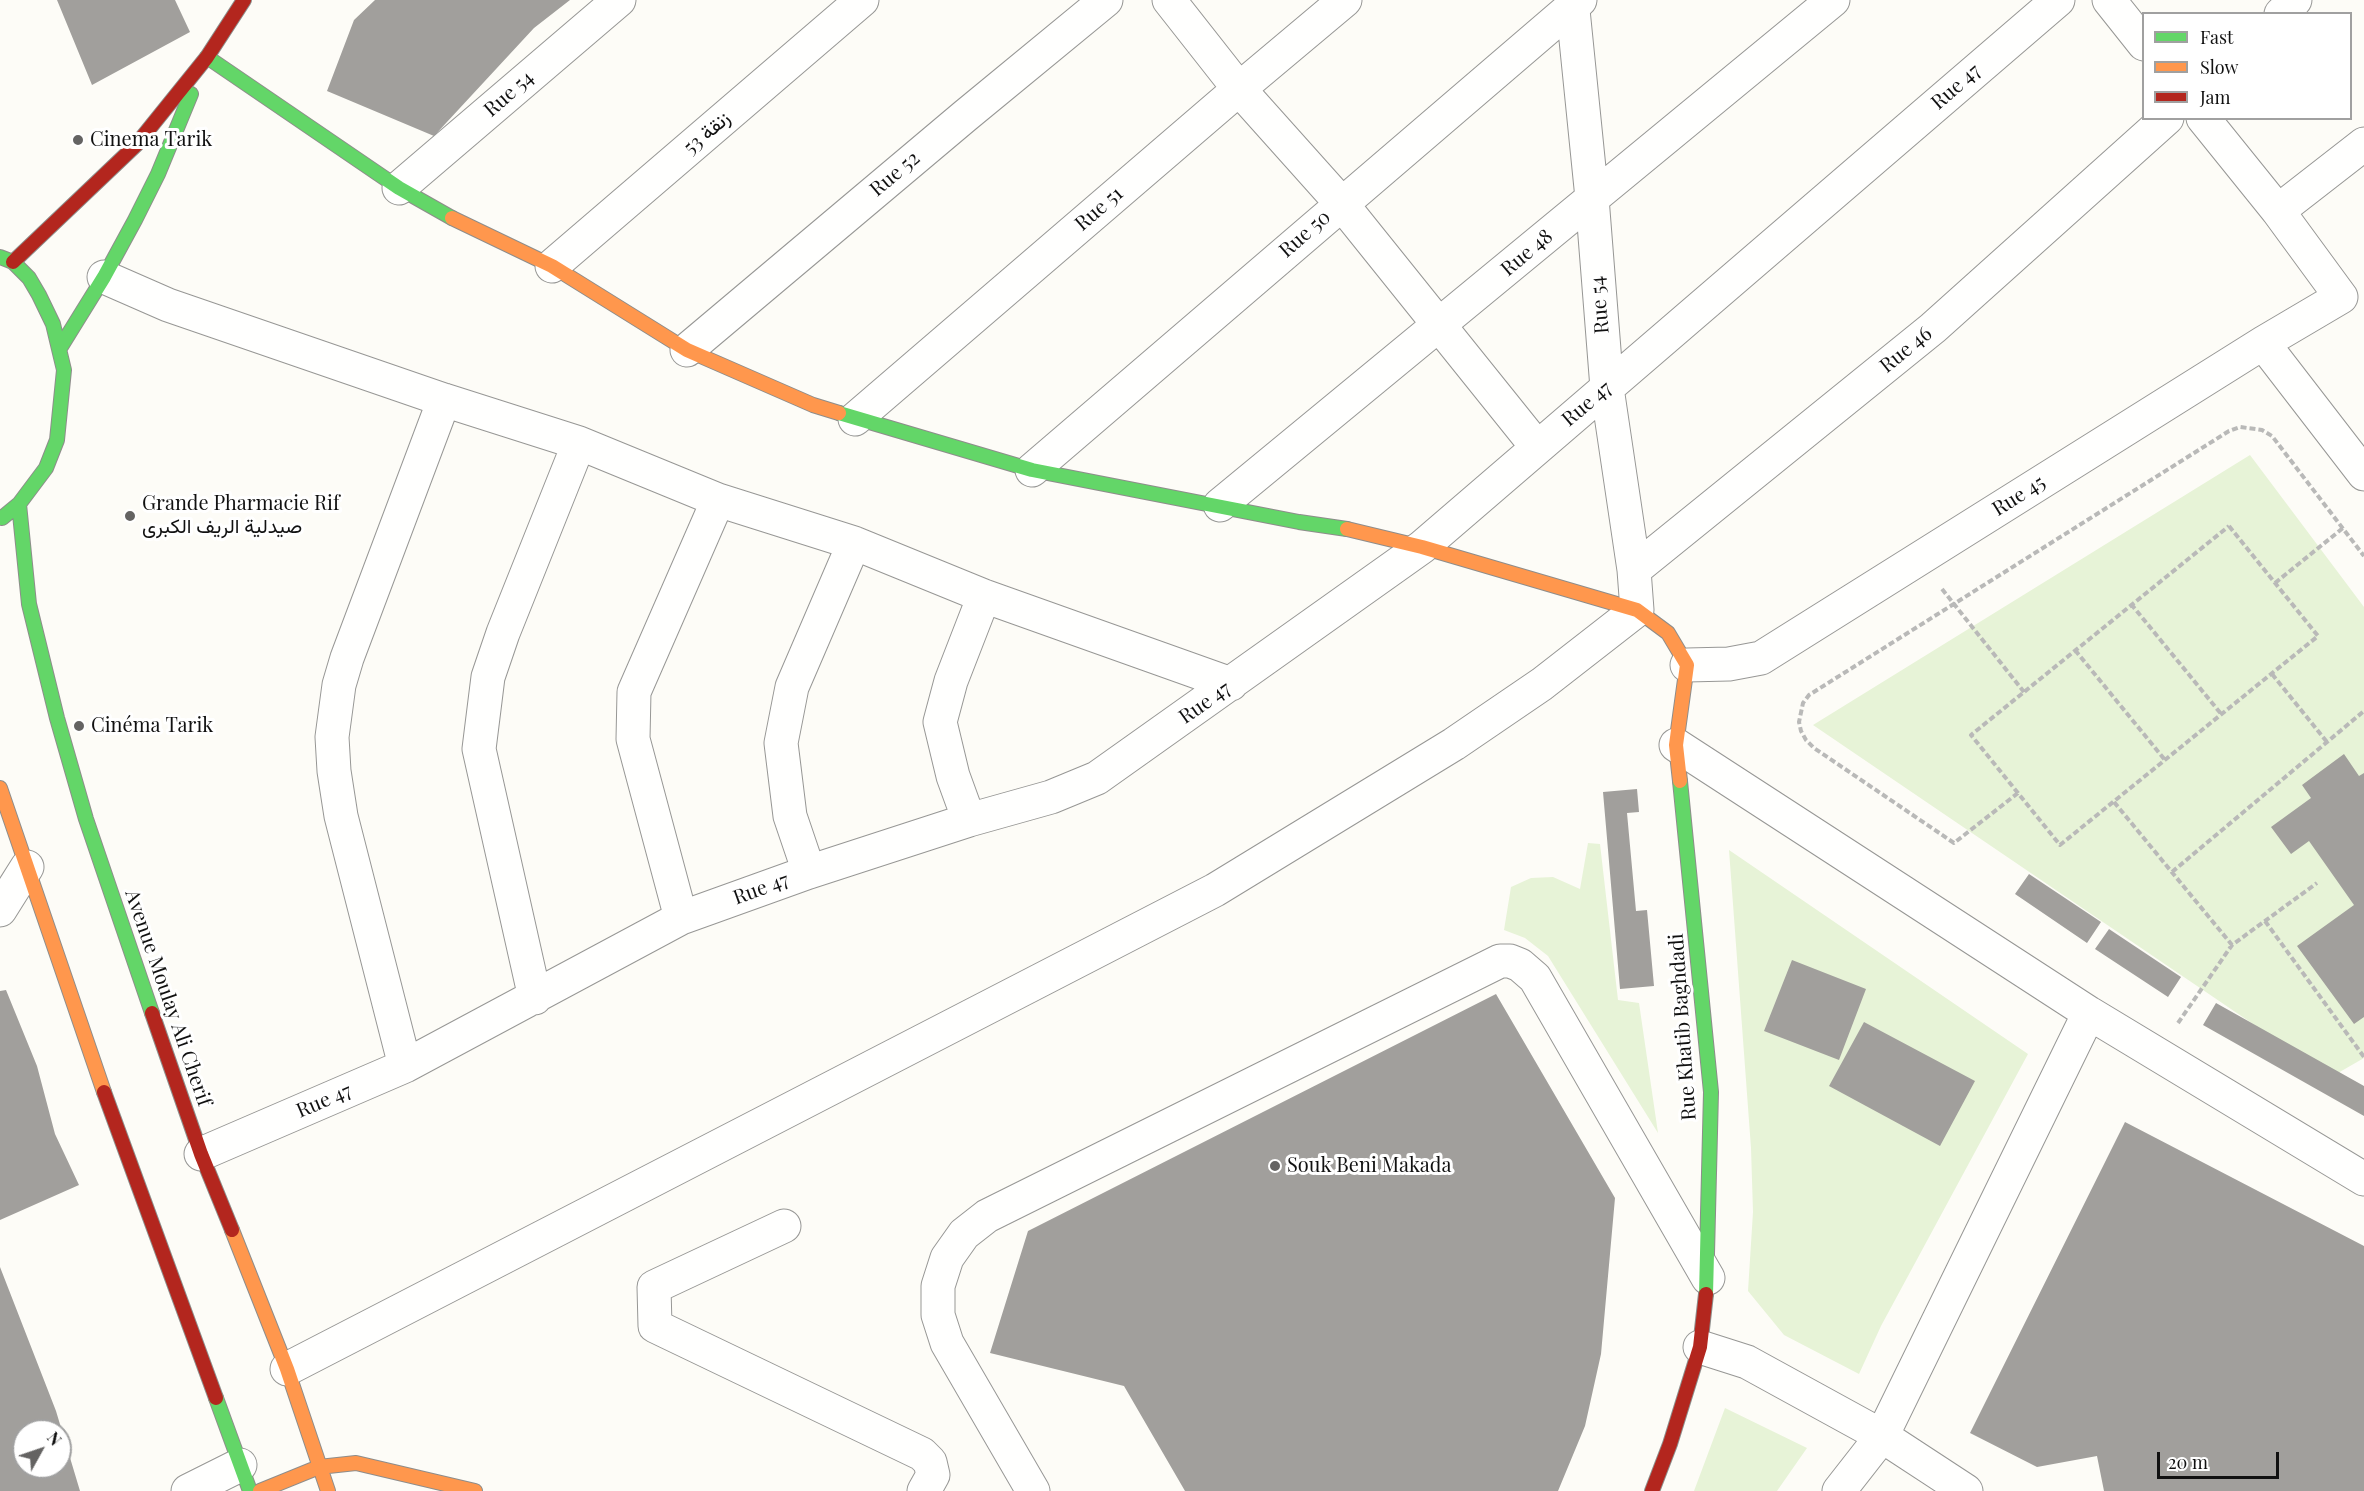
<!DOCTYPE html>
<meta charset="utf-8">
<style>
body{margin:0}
#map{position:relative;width:2364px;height:1491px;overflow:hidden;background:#fdfcf7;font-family:"Playfair Display",serif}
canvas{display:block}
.legend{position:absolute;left:2142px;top:12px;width:210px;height:108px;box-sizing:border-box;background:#fff;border:2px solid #a0a0a0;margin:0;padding:8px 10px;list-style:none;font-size:18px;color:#111}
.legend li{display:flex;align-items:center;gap:12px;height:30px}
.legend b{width:30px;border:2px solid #a0a0a0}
.north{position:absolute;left:12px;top:1419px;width:60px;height:60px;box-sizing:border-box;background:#fff;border:2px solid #a0a0a0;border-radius:50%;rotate:50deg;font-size:16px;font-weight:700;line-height:24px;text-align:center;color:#111}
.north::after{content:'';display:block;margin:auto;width:21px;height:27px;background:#646362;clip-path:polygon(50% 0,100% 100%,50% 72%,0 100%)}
.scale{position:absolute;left:2157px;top:1452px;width:122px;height:27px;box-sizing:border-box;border:3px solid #111;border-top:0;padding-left:8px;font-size:18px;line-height:21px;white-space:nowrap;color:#111;-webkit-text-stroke:4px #fff;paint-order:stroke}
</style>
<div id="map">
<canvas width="2364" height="1491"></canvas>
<ul class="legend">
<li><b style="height:8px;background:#63d668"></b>Fast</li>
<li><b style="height:8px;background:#ff974d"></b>Slow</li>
<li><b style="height:8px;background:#b3261e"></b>Jam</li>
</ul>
<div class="north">N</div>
<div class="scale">20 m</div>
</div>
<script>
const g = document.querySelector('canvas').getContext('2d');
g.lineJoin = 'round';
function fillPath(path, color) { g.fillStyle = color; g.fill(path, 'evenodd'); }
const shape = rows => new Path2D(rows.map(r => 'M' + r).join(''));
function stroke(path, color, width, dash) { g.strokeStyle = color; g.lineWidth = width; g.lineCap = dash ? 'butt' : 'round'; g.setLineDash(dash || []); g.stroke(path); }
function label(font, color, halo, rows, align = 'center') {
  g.font = font + ' "Playfair Display",Vazirmatn,serif'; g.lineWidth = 6; g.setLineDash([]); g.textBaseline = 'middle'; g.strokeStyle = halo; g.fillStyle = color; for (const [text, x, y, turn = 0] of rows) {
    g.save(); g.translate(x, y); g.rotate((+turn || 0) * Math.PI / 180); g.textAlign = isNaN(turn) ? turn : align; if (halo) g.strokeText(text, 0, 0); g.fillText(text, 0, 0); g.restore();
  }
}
const green = shape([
 [2250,455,2364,607,2364,1058,2331,1077,1813,725],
 [1588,843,1600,844,1618,1000,1639,1003,1658,1133,1548,956,1525,938,1504,930,1511,887,1531,878,1553,877,1580,889],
 [1729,850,2028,1054,1881,1326,1859,1374,1784,1335,1748,1291,1753,1212,1751,1148],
 [1725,1408,1807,1448,1777,1491,1694,1491]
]);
const building = shape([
 [57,0,175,0,190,32,92,85],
 [375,0,570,0,534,28,434,136,327,91,354,20],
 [2344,754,2359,776,2364,773,2364,1017,2354,1024,2297,946,2354,905,2309,841,2291,854,2271,827,2311,798,2302,785],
 [1637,789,1639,812,1627,813,1636,911,1647,910,1654,986,1620,989,1603,792],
 [2029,874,2101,922,2087,943,2015,894],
 [2109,929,2181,977,2168,997,2095,949],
 [1792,960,1866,989,1839,1060,1764,1031],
 [6,990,37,1066,55,1134,79,1185,0,1220,0,991],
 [1496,994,1615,1198,1601,1354,1585,1426,1558,1491,1185,1491,1124,1386,990,1353,1028,1231],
 [2216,1003,2364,1086,2364,1116,2203,1025],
 [1864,1022,1975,1081,1940,1146,1829,1086],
 [2125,1122,2364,1246,2364,1491,2104,1491,2097,1456,2037,1467,1970,1433],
 [0,1267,56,1411,80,1491,0,1491],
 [24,1431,60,1431,60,1467,24,1467]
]);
const path = shape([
 [2229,526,2318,636,2060,845,1971,735,2229,526],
 [2275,583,2343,528],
 [1942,589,2024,692],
 [2131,604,2222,715],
 [2075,650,2165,760],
 [2272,674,2327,742],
 [2018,793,1954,843,1814,748,1806,740,1801,731,1799,722,1803,703,1809,695,2229,431,2240,427,2262,430,2272,436,2364,556],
 [2114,802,2232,945],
 [2172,872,2364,711],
 [2265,921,2364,1057],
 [2178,1023,2232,945,2317,883]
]);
const street = shape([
 [1169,0,1239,89,1341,203,1537,447],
 [2109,0,2144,44],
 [2281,14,2295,0],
 [2203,118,2278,211,2341,297],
 [399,188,619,0],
 [2278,211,2364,144],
 [552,266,862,0],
 [104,277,168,305,444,400,579,443,718,500,854,543,984,596,1231,684],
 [2263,343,2364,474],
 [687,350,965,116,1106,0],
 [855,419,1239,89,1345,0],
 [1032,470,1580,0],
 [1220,505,1833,0],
 [1634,570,1933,328,2167,118],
 [1687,665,1729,664,1761,658,2263,343,2341,297],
 [1676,745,2089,1013,2364,1179],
 [969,820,953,776,940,722,951,681,984,596],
 [809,872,790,816,781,743,792,687,854,543],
 [0,910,27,867],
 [681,918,633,739,634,692,718,500],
 [535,998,479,749,488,677,503,633,579,443],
 [405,1066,341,816,334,771,332,737,339,685,347,658,444,400],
 [201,1154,405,1066,681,918,809,872,969,820,1051,797,1097,778,1422,547,2058,0],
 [784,1226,654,1287,655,1326,922,1454,930,1462,933,1475,924,1491],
 [1700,1347,1747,1362,1882,1436,1966,1491],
 [287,1369,1215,890,1454,744,1542,684,1637,610,1634,570,1607,388,1592,198,1572,0],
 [188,1491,240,1465],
 [1033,1491,947,1343,938,1315,938,1286,947,1258,964,1234,987,1216,1500,961,1510,961,1520,965,1535,978,1708,1278],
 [1839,1491,1882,1436,2089,1013]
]);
const fast = shape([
 [207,57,399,188,452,218],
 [0,257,13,262,29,278,39,295,53,324,64,370,57,440,46,468,19,504,2,518],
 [60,348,104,277,135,220,158,174,191,94],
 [839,413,1032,470,1299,522,1347,529],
 [19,504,29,604,57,718,86,819,152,1013],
 [1680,781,1711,1092,1706,1294],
 [216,1398,250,1491]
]);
const slow = shape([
 [452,218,552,266,687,350,813,405,839,413],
 [1347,529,1422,547,1637,610,1668,633,1687,665,1676,745,1680,781],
 [0,788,104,1092],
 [232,1230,287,1369,328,1491],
 [260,1491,319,1467,356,1463,475,1491]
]);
const jam = shape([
 [13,262,136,145,207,57,244,0],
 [152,1013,201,1154,232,1230],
 [104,1092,216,1398],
 [1652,1491,1670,1444,1700,1347,1706,1294]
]);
const markers = [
 [78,140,6,"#646362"],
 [130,516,6,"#646362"],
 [79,726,6,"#646362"],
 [1275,1166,6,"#646362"]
];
const streetNames = [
 ["Rue 47",1956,87,-41],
 ["Rue 54",509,94,-41],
 ["زنقة 53",707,133,-41],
 ["Rue 52",895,174,-40],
 ["Rue 51",1099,209,-41],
 ["Rue 50",1305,234,-41],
 ["Rue 48",1527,253,-40],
 ["Rue 54",1600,305,-95],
 ["Rue 46",1906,350,-39],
 ["Rue 47",1587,404,-40],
 ["Rue 45",2019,496,-32],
 ["Rue 47",1205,703,-35],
 ["Rue 47",761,889,-20],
 ["Avenue Moulay Ali Cherif",168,998,71],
 ["Rue Khatib Baghdadi",1683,1027,-94],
 ["Rue 47",324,1101,-23]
];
const poiNames = [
 ["Cinema Tarik",90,140],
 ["Grande Pharmacie Rif",142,504],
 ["صيدلية الريف الكبرى",142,527],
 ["Cinéma Tarik",91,726],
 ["Souk Beni Makada",1287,1166]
];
fillPath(green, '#e7f3d7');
fillPath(building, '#a19f9c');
stroke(street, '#979795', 35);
stroke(fast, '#8e8d8b', 16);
stroke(slow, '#8e8d8b', 16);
stroke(jam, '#8e8d8b', 16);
stroke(path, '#b9b9b8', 4, [6, 3]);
stroke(street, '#fffffe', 33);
stroke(fast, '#63d668', 14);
stroke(slow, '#ff974d', 14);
stroke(jam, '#b3261e', 14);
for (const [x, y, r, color] of markers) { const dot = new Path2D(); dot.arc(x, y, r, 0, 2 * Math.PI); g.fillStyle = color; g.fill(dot); stroke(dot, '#fff', 2); }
label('20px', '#111', '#fff', streetNames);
label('20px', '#111', '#fff', poiNames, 'left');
</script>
